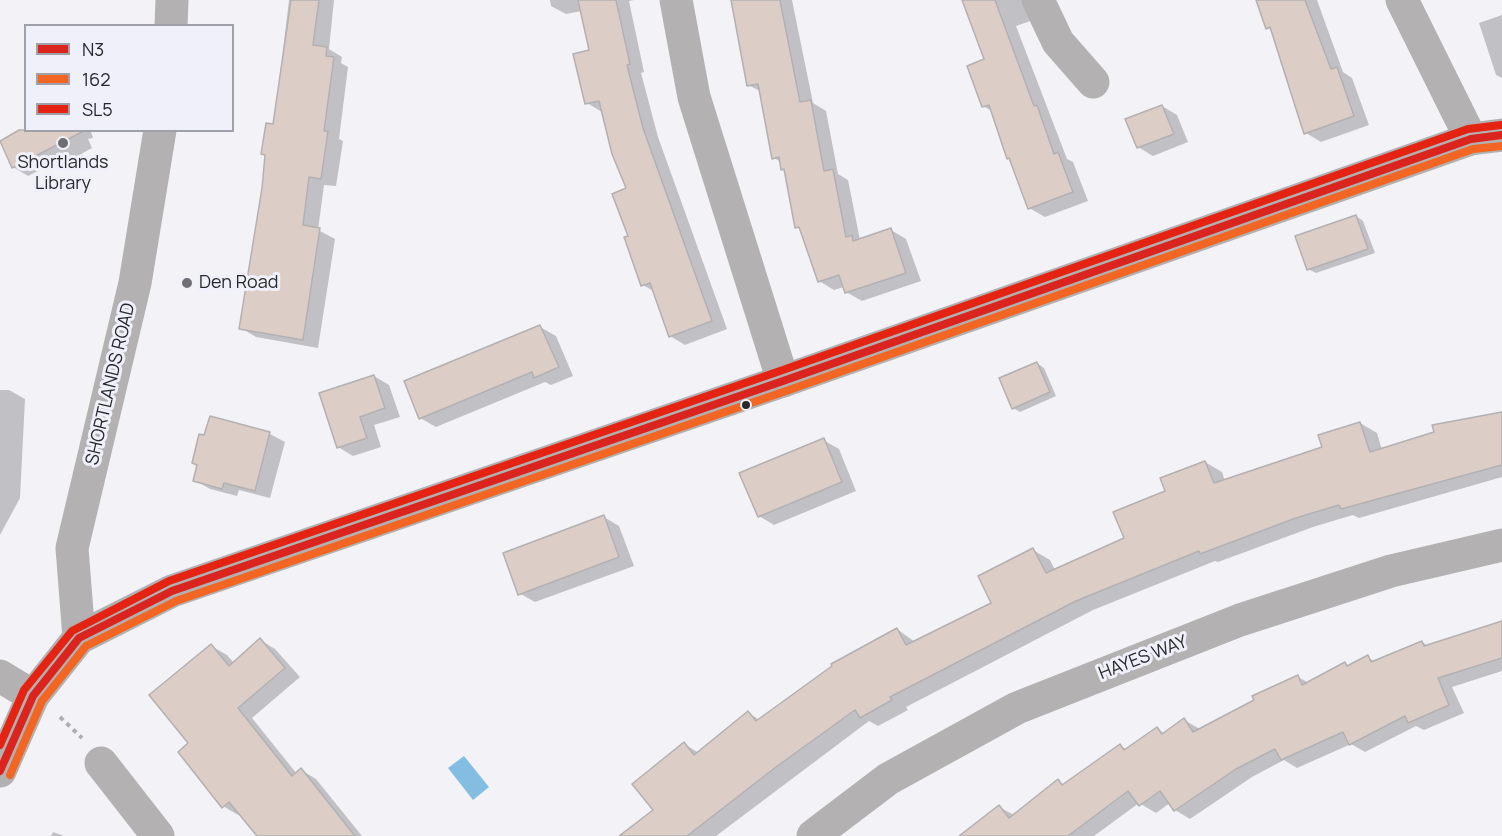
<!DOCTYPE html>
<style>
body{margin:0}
#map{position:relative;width:1502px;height:836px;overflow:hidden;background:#f2f2f7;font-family:Manrope,sans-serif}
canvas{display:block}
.legend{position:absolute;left:24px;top:24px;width:210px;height:108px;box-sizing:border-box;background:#eff0fa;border:2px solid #9fa0a8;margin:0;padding:8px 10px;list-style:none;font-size:18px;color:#28282c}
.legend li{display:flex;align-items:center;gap:12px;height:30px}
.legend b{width:30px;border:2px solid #9fa0a8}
</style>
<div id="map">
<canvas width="1502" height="836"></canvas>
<ul class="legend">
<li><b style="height:8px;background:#dc241f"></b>N3</li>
<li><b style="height:8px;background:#f26522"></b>162</li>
<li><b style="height:8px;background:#e42313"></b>SL5</li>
</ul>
</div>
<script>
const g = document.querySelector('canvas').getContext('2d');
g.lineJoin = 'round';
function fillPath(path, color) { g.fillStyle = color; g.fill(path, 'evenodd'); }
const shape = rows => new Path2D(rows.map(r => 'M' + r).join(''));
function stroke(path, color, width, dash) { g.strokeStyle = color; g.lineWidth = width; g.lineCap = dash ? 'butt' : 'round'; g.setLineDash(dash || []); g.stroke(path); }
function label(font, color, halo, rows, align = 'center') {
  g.font = font + ' Manrope,sans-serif'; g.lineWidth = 6; g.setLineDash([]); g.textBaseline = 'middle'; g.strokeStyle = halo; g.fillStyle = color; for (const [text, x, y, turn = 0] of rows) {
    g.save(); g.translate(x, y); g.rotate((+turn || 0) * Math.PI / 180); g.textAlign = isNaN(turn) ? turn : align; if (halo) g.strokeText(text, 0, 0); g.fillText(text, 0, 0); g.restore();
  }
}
const water = shape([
 [464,756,489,787,473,800,448,768]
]);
const shadow = shape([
 [289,0,334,0,329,49,342,57,341,63,348,67,339,139,343,141,336,186,324,185,318,230,335,239,318,348,256,337,241,328,274,126],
 [550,0,634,0,629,1,644,72,641,73,658,137,727,329,685,345,670,336,655,292,643,285,630,237,627,189,602,112,587,103,591,52,582,11,566,14,551,6],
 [732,0,792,0,813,103,826,111,838,174,848,180,860,240,891,230,906,239,921,281,862,301,846,292,844,287,834,290,819,281,802,230,796,227,786,171,782,169,781,162,774,158,762,92,748,85],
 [964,0,1025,0,1033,20,1016,26,1067,159,1073,162,1088,201,1045,217,1029,208,992,111,983,106,986,60],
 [1258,0,1317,0,1343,72,1352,78,1369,125,1321,142,1306,133,1273,31,1268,28],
 [1502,15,1502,78,1496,75,1479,23],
 [1162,106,1177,115,1188,142,1153,156,1138,147],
 [26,129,93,130,91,132,93,138,88,139,92,148,63,164,58,161,28,176,13,167,0,142],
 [1356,216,1363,221,1375,253,1316,273,1308,269],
 [540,327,556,336,573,376,551,385,545,382,436,427,420,418],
 [1037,363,1044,368,1056,396,1020,412,1013,408],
 [374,376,389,385,400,417,374,425,381,447,353,456,338,447],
 [0,390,9,390,25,399,20,498,0,535],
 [1502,413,1502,477,1359,518,1353,515,1313,527,1218,562,1215,561,1093,610,906,707,908,710,878,726,869,721,716,836,621,836,655,810,684,744,699,753,748,713,760,720,897,629,915,642,993,603,1033,550,1050,560,1055,570,1126,539,1167,491,1205,462,1222,472,1225,481,1324,447,1360,423,1377,433,1382,450],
 [211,418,270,434,285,442,270,498,239,490,237,496,210,489,195,480],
 [823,440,839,449,856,491,774,525,759,516],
 [604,517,619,526,634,566,535,602,519,593],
 [1502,623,1502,671,1452,687,1464,713,1424,730,1416,726,1365,752,1351,744,1297,768,1284,760,1252,777,1190,819,1175,810,1170,803,1156,813,1139,803,1094,836,961,836,999,807,1014,815,1058,781,1065,785,1120,745,1127,750,1157,729,1165,734,1184,720,1200,729,1298,677,1309,683,1345,664,1349,666,1367,657,1376,662,1422,642,1428,646],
 [260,640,275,649,300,677,252,718,297,774,301,770,316,779,362,836,259,836,240,813,238,815,223,806,190,744,211,646,227,655,234,663],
 [53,832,64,836,51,836]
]);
const building = shape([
 [291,0,319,0,313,45,327,47,326,56,334,57,324,131,328,131,321,179,309,177,303,225,320,228,303,340,239,329,262,188,265,155,261,154,266,123,273,124,291,0],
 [578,0,616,0,630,64,627,65,643,128,712,321,669,337,650,283,641,286,624,237,628,236,612,194,626,188,612,154,599,101,585,104,573,54,589,50,578,0],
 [731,0,780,0,800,102,811,100,824,171,833,169,846,237,852,235,853,241,891,228,906,273,845,293,839,275,818,282,799,227,795,228,784,169,781,170,779,157,772,159,758,84,747,86,731,0],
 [962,0,995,0,1034,106,1037,105,1054,154,1058,152,1073,192,1028,209,1009,158,1007,159,989,105,982,107,967,66,984,59,962,0],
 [1256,0,1305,0,1331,69,1337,67,1354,116,1304,134,1270,27,1266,29,1256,0],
 [1162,105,1174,134,1137,148,1125,119,1162,105],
 [19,130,86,130,12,168,0,141,19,130],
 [1356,215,1368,249,1307,270,1295,236,1356,215],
 [540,325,559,367,534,378,532,372,419,419,404,381,540,325],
 [1037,362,1050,392,1012,409,999,378,1037,362],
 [374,375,385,408,360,417,367,438,337,448,319,393,374,375],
 [1502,412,1502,465,1341,509,1339,505,1296,518,1200,554,1199,551,1076,601,890,697,892,700,860,718,855,710,776,767,687,836,619,836,653,810,632,784,684,742,694,755,748,711,756,721,832,666,831,664,897,628,906,645,991,603,978,576,1033,548,1046,573,1124,538,1113,512,1165,491,1160,478,1205,461,1214,483,1322,447,1318,435,1360,422,1370,452,1434,432,1432,425,1502,412],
 [210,416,270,432,255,491,224,483,222,489,193,481,197,465,192,463,199,434,204,435,210,416],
 [824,438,842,482,758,517,739,473,824,438],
 [604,515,619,557,518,595,503,553,604,515],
 [1502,621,1502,658,1438,678,1449,705,1408,723,1405,716,1349,745,1343,732,1281,760,1275,749,1236,769,1174,811,1160,791,1139,806,1128,791,1068,836,959,836,999,805,1009,818,1058,779,1062,785,1120,744,1124,750,1157,727,1162,734,1184,718,1193,732,1254,700,1252,696,1298,675,1302,685,1345,662,1347,666,1368,655,1371,662,1422,641,1424,646,1502,621],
 [260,638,285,668,238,708,292,776,301,768,355,836,257,836,229,802,222,808,178,752,188,743,149,695,211,644,229,666,260,638]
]);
const path = shape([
 [60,717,82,738]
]);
const minor = shape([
 [676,0,694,97,783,381],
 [1038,0,1058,42,1093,82],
 [1402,0,1471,139],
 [0,676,33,696],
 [101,763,158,836],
 [813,836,888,779,1017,708,1240,620,1391,571,1502,545]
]);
const tertiary = shape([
 [171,26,172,0],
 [79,638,72,548,135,283,160,130]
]);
const secondary = shape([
 [0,771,33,696,79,638,172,591,783,381,1471,139,1502,135]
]);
const bus1 = shape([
 [0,771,33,696,79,638,172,591,783,381,1471,139,1502,135]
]);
const bus2 = shape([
 [10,775,42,701,86,646,176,601,786,391,1473,149,1502,146]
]);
const bus3 = shape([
 [0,745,24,690,72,631,169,581,780,371,1468,129,1501,125]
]);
const markers = [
 [63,143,6,"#6f6f73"],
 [187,283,6,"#6f6f73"],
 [746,405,5,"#28282c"]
];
const poiNames = [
 ["Shortlands",63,163],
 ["Library",63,184],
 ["Den Road",199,283,"left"]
];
const streetNames = [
 ["SHORTLANDS ROAD",111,384,-77],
 ["HAYES WAY",1143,658,-21]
];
fillPath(water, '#83bee2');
fillPath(shadow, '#0003');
fillPath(building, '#dccec7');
stroke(building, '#b2b0b1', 1.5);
stroke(path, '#afaeb0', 4, [4.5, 4.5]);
stroke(minor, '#b3b1b2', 33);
stroke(tertiary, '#b3b1b2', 33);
stroke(secondary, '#b2b1b1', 33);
stroke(bus1, '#dc241f', 8);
stroke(bus2, '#f26522', 8);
stroke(bus3, '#e42313', 8);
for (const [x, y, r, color] of markers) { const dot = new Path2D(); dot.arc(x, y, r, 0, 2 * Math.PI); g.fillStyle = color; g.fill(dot); stroke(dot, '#eff0fa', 2); }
label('18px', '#28282c', '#eff0fa', poiNames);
label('18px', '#28282c', '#eff0fa', streetNames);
</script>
